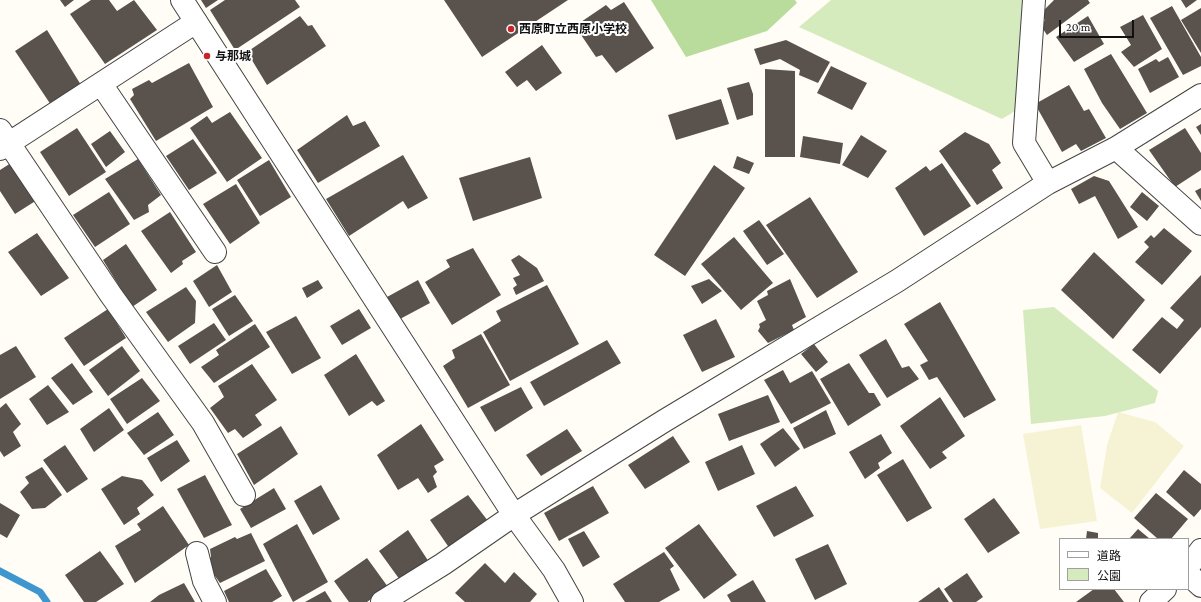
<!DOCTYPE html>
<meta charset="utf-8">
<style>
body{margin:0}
#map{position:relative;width:1201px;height:602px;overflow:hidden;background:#fffdf5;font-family:"Crimson Pro","Noto Sans JP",serif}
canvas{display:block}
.legend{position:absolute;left:1059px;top:538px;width:130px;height:52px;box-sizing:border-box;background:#fff;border:1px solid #a0a0a0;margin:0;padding:5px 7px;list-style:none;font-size:12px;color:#111}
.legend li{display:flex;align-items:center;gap:8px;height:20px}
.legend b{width:20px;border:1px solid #a0a0a0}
.scale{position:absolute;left:1059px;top:20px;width:75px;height:18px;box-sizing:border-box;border:2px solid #111;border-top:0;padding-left:5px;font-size:12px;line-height:14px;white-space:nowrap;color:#111;-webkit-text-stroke:3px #fff;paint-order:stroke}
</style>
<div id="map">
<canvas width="1201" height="602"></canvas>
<ul class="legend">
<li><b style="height:5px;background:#fff"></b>道路</li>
<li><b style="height:11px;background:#d5ebbd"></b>公園</li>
</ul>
<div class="scale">20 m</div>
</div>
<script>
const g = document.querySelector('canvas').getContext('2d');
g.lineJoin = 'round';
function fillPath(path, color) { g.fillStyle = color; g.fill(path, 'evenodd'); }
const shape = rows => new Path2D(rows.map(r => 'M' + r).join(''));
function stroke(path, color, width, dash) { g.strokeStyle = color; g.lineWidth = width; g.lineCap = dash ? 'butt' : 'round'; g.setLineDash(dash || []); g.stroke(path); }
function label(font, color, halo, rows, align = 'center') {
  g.font = font + ' "Crimson Pro","Noto Sans JP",serif'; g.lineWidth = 4; g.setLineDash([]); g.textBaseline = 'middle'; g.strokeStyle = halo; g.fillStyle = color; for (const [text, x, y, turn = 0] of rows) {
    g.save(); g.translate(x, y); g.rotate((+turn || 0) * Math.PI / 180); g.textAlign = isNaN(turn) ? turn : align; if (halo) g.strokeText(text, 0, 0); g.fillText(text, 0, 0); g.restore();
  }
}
const farmland = shape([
 [1118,412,1155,422,1184,446,1132,513,1100,488,1107,445],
 [1081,425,1097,521,1040,529,1023,434]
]);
const green = shape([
 [831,0,1025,0,1015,111,1002,119,799,27],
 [1054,307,1158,391,1155,403,1105,416,1031,424,1023,310]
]);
const forest = shape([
 [651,0,795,0,797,3,767,31,686,57]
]);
const stream = shape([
 [0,571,40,592,47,602]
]);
const building = shape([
 [60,0,74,0,65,7],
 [91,0,109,0,117,11,134,0,157,30,105,64,70,14],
 [201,0,218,0,206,8],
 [225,0,295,0,300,7,235,50,210,10],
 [444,0,568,0,482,57],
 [1054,0,1088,0,1090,3,1047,35,1041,26,1045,20,1041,13],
 [1181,0,1197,0,1186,8],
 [624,2,654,48,616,73,602,55,596,57,575,26,606,5,611,10],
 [1172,6,1201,57,1201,66,1183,75,1150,18],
 [1201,8,1201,53,1181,20],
 [1143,15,1162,49,1134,67,1121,52,1131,45,1120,27],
 [300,16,308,26,312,25,326,46,267,85,247,52],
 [1088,16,1104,44,1074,62,1056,37],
 [47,30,81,85,51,105,15,51],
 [786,40,830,62,818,83,799,75,800,70,780,59,760,65,754,49],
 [542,45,562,73,536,91,527,80,517,87,505,72],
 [1111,54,1147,113,1120,129,1102,103,1084,69],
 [1168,57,1179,77,1150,93,1138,69,1156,59,1159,62],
 [189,63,213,107,156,141,130,99,134,95,132,89,149,80,152,83],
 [831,66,867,83,852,110,817,93],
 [765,69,795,71,795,157,765,157],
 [749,82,753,94,753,115,737,120,727,88],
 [1069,85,1084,111,1089,109,1106,138,1081,151,1076,144,1062,152,1035,104],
 [721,99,729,124,676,140,668,115],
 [230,112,262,158,227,182,190,128,207,116,212,123],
 [347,115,353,126,365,121,380,146,318,183,297,150],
 [1201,124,1201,135,1196,127],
 [77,128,106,172,69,196,40,152],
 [1185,128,1201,153,1201,170,1175,187,1149,150],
 [110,131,125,152,106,167,91,144],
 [965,132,989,144,1001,163,992,170,1003,188,977,205,939,151],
 [861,135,887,151,868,178,842,165],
 [803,136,843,143,840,164,800,157],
 [193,139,217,173,189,190,166,156],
 [403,155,428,198,408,209,403,201,349,236,326,199],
 [737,156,754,163,749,174,733,168],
 [530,157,542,198,473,221,459,178],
 [138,159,161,195,148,205,149,212,134,220,105,179],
 [269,160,291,197,260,216,237,180],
 [11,163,37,200,15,214,0,191,0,170],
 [942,163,971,206,924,236,895,188,926,166,930,171],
 [714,165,745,188,685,276,654,255],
 [1094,176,1109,181,1138,227,1118,239,1095,196,1079,204,1071,189],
 [236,184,260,223,230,244,203,204],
 [1201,188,1201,201,1195,191],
 [109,192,130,224,95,247,73,215],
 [1142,192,1159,206,1147,221,1130,207],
 [810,197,858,272,817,298,766,225],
 [170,212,196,252,182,261,183,264,171,273,141,231],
 [759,220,784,254,767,265,743,231],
 [1164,228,1192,251,1162,285,1135,262,1149,247,1144,242,1151,235,1154,238],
 [37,233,69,278,41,296,8,252],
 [734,237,773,283,741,310,701,264],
 [126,244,157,290,132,307,103,260],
 [473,248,501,295,452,325,425,282,450,267,446,260],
 [1094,252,1145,300,1113,339,1061,290],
 [519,255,537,268,544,281,516,295,513,288,517,285,513,278,520,275,511,260],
 [217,265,232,292,209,307,193,281],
 [1201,275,1201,327,1160,374,1132,350,1162,317,1177,329,1184,320,1170,308],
 [709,279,722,291,702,304,691,286],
 [790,279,806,317,792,325,794,330,768,343,758,331,760,327,759,324,766,320,757,301,768,295,767,291],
 [318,280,323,288,307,298,302,288],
 [418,280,430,303,400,319,387,297],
 [547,285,579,344,510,381,483,332,501,321,496,311],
 [186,287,196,301,195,323,168,342,146,312],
 [235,295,253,321,229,336,212,309],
 [940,302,996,400,964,418,937,377,929,380,920,365,928,361,904,324],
 [108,309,126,338,84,366,64,338],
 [359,309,371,328,342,345,330,326],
 [296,316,321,358,292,374,266,332],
 [716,319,735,357,702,372,683,335],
 [214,323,226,340,190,364,178,346],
 [255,324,270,347,214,383,201,367,219,355,216,350],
 [481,334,510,385,468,408,443,366,455,358,452,350],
 [886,339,902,368,909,366,919,379,887,398,859,355],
 [607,340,621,363,544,406,530,382],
 [814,344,828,362,816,372,801,354],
 [16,346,36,377,0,399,0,355],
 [122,346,140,371,108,396,89,370],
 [356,354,385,401,377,406,372,401,349,416,324,375],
 [72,363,93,392,73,405,51,378],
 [849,363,869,393,874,393,881,405,848,426,820,379],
 [252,364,277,400,255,415,262,425,243,438,235,429,228,433,210,408,224,397,218,386],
 [783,370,790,383,812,371,831,403,791,424,764,380],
 [142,378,160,401,127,424,110,399],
 [48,385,69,412,47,425,29,399],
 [521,387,533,408,495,432,480,407],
 [768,395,780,422,729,441,718,414],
 [940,397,965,436,942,452,947,458,930,469,900,426],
 [6,403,21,424,13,432,21,446,4,457,0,451,0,408],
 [109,408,124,430,94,452,80,429],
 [826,410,836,434,804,449,793,428],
 [158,412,174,435,144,455,127,433],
 [421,424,444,460,434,466,437,472,433,476,437,487,428,493,418,478,398,490,377,455],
 [281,426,298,454,254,485,237,454],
 [783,428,800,449,775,467,760,444],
 [567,429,582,451,541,476,526,455],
 [881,434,892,453,878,463,880,468,865,479,849,452],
 [673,436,690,462,645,489,628,465],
 [177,440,190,461,161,482,147,458],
 [65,445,88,479,67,493,43,460],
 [742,445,755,474,718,491,705,462],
 [903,459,932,508,907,522,877,475],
 [42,467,62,495,45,508,32,509,20,492,29,483,25,477],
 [1184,470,1201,484,1201,509,1194,517,1166,492],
 [205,475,232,525,204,538,177,489],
 [122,476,142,480,154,495,137,508,140,514,124,525,101,489],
 [321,485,340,519,313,535,294,501],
 [593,486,609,513,559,541,544,513],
 [796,486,814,516,774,537,756,506],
 [274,488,286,509,251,528,240,509],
 [1156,493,1188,519,1171,539,1158,539,1134,518],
 [468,495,488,521,450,549,430,520],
 [994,498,1020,533,988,553,964,519],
 [0,503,20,515,7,538,0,534],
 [163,506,189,545,135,583,115,546,141,530,137,524],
 [297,524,328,582,293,602,263,544],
 [699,524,737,575,704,599,665,548],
 [1138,529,1150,539,1129,539],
 [408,530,429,562,400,580,379,551],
 [584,531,600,557,583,567,568,539],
 [1087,531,1098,533,1098,539,1086,539],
 [251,533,265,561,220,583,205,562,211,557,210,549,235,537,237,539],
 [828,544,847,584,815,600,795,559],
 [100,551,124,584,96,602,84,602,65,575],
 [664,552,674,566,670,569,680,590,659,602,625,602,613,584],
 [367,558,388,587,367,602,349,602,334,581],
 [485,563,505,583,514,572,537,594,530,602,465,602,455,593],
 [266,569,282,596,272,602,229,602,224,591],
 [967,573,983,597,976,602,953,602,944,589],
 [753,580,766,602,731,602,727,595],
 [184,583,195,602,150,602,159,595],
 [939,587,949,602,918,602],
 [1094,589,1114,589,1124,602,1076,602],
 [325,591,332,602,305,602]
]);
const minor = shape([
 [1034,0,1024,143,1048,183],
 [101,84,215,252],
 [0,130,111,295,203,423,244,495],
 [1116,148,1201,224],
 [0,149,196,22],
 [197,553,204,581,215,602],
 [1188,567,1201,550],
 [1188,574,1201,586],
 [382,602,443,564,514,515,664,421,897,281,1048,183,1116,148,1201,95],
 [1151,602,1165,589]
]);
const tertiary = shape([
 [182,0,514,515,554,570,572,602]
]);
const markers = [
 [511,29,4,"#c4262e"],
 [207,56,4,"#c4262e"]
];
const poiNames = [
 ["西原町立西原小学校",519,29],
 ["与那城",215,56]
];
fillPath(farmland, '#f6f3d4');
fillPath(green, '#d5ebbd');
fillPath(forest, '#b9dc9c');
stroke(stream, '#3f96cf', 7);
fillPath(building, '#5a524d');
stroke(minor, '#444', 24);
stroke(tertiary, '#444', 24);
stroke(minor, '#fff', 22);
stroke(tertiary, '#fff', 22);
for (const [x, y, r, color] of markers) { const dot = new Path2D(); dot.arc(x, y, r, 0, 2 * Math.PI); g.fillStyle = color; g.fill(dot); stroke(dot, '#fff', 1.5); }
label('bold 12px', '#111', '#fff', poiNames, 'left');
</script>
